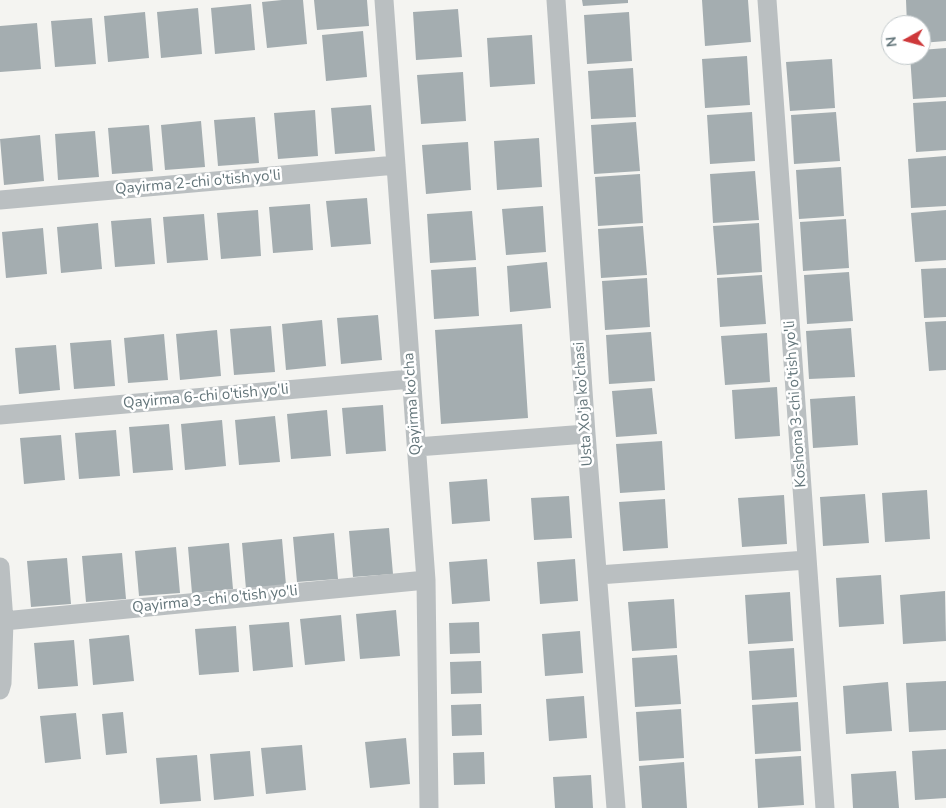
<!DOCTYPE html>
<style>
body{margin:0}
#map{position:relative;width:946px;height:808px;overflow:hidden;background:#f4f4f1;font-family:"Nunito Sans",sans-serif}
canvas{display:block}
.north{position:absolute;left:881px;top:15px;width:50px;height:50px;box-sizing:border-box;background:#fff;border:1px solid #c1c8ca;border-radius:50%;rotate:263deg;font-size:14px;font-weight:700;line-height:20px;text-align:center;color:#63757a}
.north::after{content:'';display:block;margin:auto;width:18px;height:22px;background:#ce383a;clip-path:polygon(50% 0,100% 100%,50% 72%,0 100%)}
</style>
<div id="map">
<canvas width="946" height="808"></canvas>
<div class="north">N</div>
</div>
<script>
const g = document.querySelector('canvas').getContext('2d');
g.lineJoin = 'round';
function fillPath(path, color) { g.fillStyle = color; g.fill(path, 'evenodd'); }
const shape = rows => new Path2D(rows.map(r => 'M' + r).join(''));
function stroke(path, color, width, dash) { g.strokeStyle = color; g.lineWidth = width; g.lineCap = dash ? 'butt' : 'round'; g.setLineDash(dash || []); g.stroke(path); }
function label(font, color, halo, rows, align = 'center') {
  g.font = font + ' "Nunito Sans",sans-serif'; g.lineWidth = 5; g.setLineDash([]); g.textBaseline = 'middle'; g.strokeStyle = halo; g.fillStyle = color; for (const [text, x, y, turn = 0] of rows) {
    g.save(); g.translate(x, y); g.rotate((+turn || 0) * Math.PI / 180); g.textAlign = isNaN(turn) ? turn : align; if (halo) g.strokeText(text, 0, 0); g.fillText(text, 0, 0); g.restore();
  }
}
const building = shape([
 [282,0,303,0,307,44,267,48,262,2],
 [314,0,367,0,369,26,317,30],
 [582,0,628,0,628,3,583,6],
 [702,0,748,0,751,42,705,46],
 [906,0,946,0,946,41,921,43,921,25,907,25],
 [251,4,255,50,215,54,211,8],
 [198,8,202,54,161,58,157,12],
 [458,9,462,57,416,60,413,12],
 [145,12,149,58,108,62,104,16],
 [629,12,632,61,587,64,584,15],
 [92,18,96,64,55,67,51,21],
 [37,23,41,69,0,72,0,26],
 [363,31,367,77,326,81,322,35],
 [532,35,535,84,490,87,487,38],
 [946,48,946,97,913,99,910,55,921,55,921,50],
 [747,56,750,105,705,108,702,59],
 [832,59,835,108,790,111,786,62],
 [633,68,636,117,591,119,588,71],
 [463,72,466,121,421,124,417,75],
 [946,101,946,150,916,152,913,103],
 [371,105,375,151,335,154,331,108],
 [315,110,318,156,278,159,274,113],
 [752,112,755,161,710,164,707,115],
 [836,112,840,161,794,164,791,115],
 [255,117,259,163,218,166,214,120],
 [201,121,205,167,165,170,161,125],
 [636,122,640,171,594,174,591,125],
 [149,125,153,171,112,174,108,128],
 [95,131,99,177,58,180,55,134],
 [40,135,44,181,4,185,0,139],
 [539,138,542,187,497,190,494,141],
 [468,142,471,190,426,194,422,145],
 [946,156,946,206,911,208,908,159],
 [841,167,844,216,799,219,796,170],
 [755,171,759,220,713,223,710,174],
 [640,174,643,223,598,226,595,177],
 [367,198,371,244,331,247,326,201],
 [310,204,313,250,273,253,269,207],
 [543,206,546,252,506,255,502,209],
 [258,210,261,256,221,259,217,213],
 [946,210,946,260,915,262,911,213],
 [472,211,476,260,430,263,427,214],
 [204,214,208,260,167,263,163,217],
 [151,218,155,264,115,267,111,221],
 [846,219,849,268,803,271,800,222],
 [98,223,102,269,61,273,57,227],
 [759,223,762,272,717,275,713,226],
 [643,226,647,275,601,278,598,229],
 [43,228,47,274,6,278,2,232],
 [547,262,551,308,510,312,507,266],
 [476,267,479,316,434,319,431,270],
 [946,268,946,317,924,318,921,269],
 [849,272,853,321,807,324,804,275],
 [762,275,766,324,720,327,717,278],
 [647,278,650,327,605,330,602,281],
 [378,315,382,360,341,364,337,318],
 [322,320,326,366,286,370,282,324],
 [946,321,946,370,929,371,925,322],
 [522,324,528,418,441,424,435,330],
 [271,326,275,372,234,375,230,329],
 [851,328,855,377,809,379,806,331],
 [217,330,221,376,180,380,176,334],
 [651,332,655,381,609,384,606,335],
 [767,333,770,382,725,385,721,336],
 [164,334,168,380,128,383,124,338],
 [111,340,115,386,74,389,70,343],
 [56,345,60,390,19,394,15,348],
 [777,387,780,436,735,439,732,390],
 [652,388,657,434,616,437,612,391],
 [855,396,858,445,813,448,810,399],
 [383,405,386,451,346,454,342,408],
 [327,410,331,456,291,459,287,414],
 [275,416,280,462,239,465,235,420],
 [222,420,226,466,185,470,181,424],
 [169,424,173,470,133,473,129,427],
 [116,430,120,476,79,479,75,433],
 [61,435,65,480,24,484,20,438],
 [662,441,665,490,620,493,616,444],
 [487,479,490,521,452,524,449,482],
 [927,490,930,539,885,542,882,493],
 [865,494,869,543,823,546,820,497],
 [784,495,787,544,742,547,738,498],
 [569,496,572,538,534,540,531,498],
 [665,499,668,548,623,551,619,502],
 [389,528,393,574,353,577,349,531],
 [334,533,338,579,297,582,293,537],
 [282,539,286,585,246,589,242,543],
 [229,543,233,589,192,593,188,547],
 [176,547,180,593,139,596,135,551],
 [122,553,126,599,86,602,82,556],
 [67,558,71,604,31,607,27,561],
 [487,559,490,601,452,604,449,562],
 [575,559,578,601,540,604,537,562],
 [881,575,884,624,839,627,836,578],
 [945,591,946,641,903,644,900,595],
 [790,592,793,641,748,644,745,595],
 [674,599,677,648,632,651,628,602],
 [396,610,400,656,360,659,356,614],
 [341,615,345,661,305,665,300,619],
 [289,622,293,667,253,671,249,625],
 [479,622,480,653,450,654,449,623],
 [236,626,239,672,199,675,195,629],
 [580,631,583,673,545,676,542,634],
 [129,635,134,681,93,685,89,639],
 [74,640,78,686,38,689,34,643],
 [794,648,797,697,752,700,749,651],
 [677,655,681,704,635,707,632,658],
 [481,661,482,693,451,694,450,662],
 [946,681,946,730,909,732,906,683],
 [888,682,892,731,846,734,843,686],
 [584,696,587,738,549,741,546,699],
 [798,702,801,751,755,754,752,705],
 [481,704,482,735,452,736,451,705],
 [681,709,684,758,639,761,636,712],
 [123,712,127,753,106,755,102,714],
 [76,713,81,759,45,763,40,716],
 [406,738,410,784,370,788,365,742],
 [302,745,306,790,266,794,261,748],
 [946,749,946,798,915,800,912,751],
 [250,751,254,796,214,800,210,754],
 [484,752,485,784,454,785,453,753],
 [197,755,201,801,160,804,156,758],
 [801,756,804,805,758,808,755,759],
 [684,762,687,808,642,808,639,766],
 [896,771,899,808,853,808,851,774],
 [591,775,593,808,555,808,553,777]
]);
const minor = shape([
 [384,0,426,580,429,808],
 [556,0,586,434,616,808],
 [767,0,825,808],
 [0,200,396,165],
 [0,415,411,379],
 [417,447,586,434],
 [0,567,4,621,2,683,0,690],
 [598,575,807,560],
 [4,621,426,580]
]);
const streetNames = [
 ["Qayirma 2-chi o'tish yo'li",198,183,-5],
 ["Qayirma 6-chi o'tish yo'li",206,397,-5],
 ["Qayirma ko'cha",413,404,-94],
 ["Usta Xo'ja ko'chasi",584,404,-94],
 ["Koshona 3-chi o'tish yo'li",796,404,-94],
 ["Qayirma 3-chi o'tish yo'li",215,600,-6]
];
fillPath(building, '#a4adb0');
stroke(minor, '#babfc1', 19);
label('15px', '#63757a', '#fff', streetNames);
</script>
